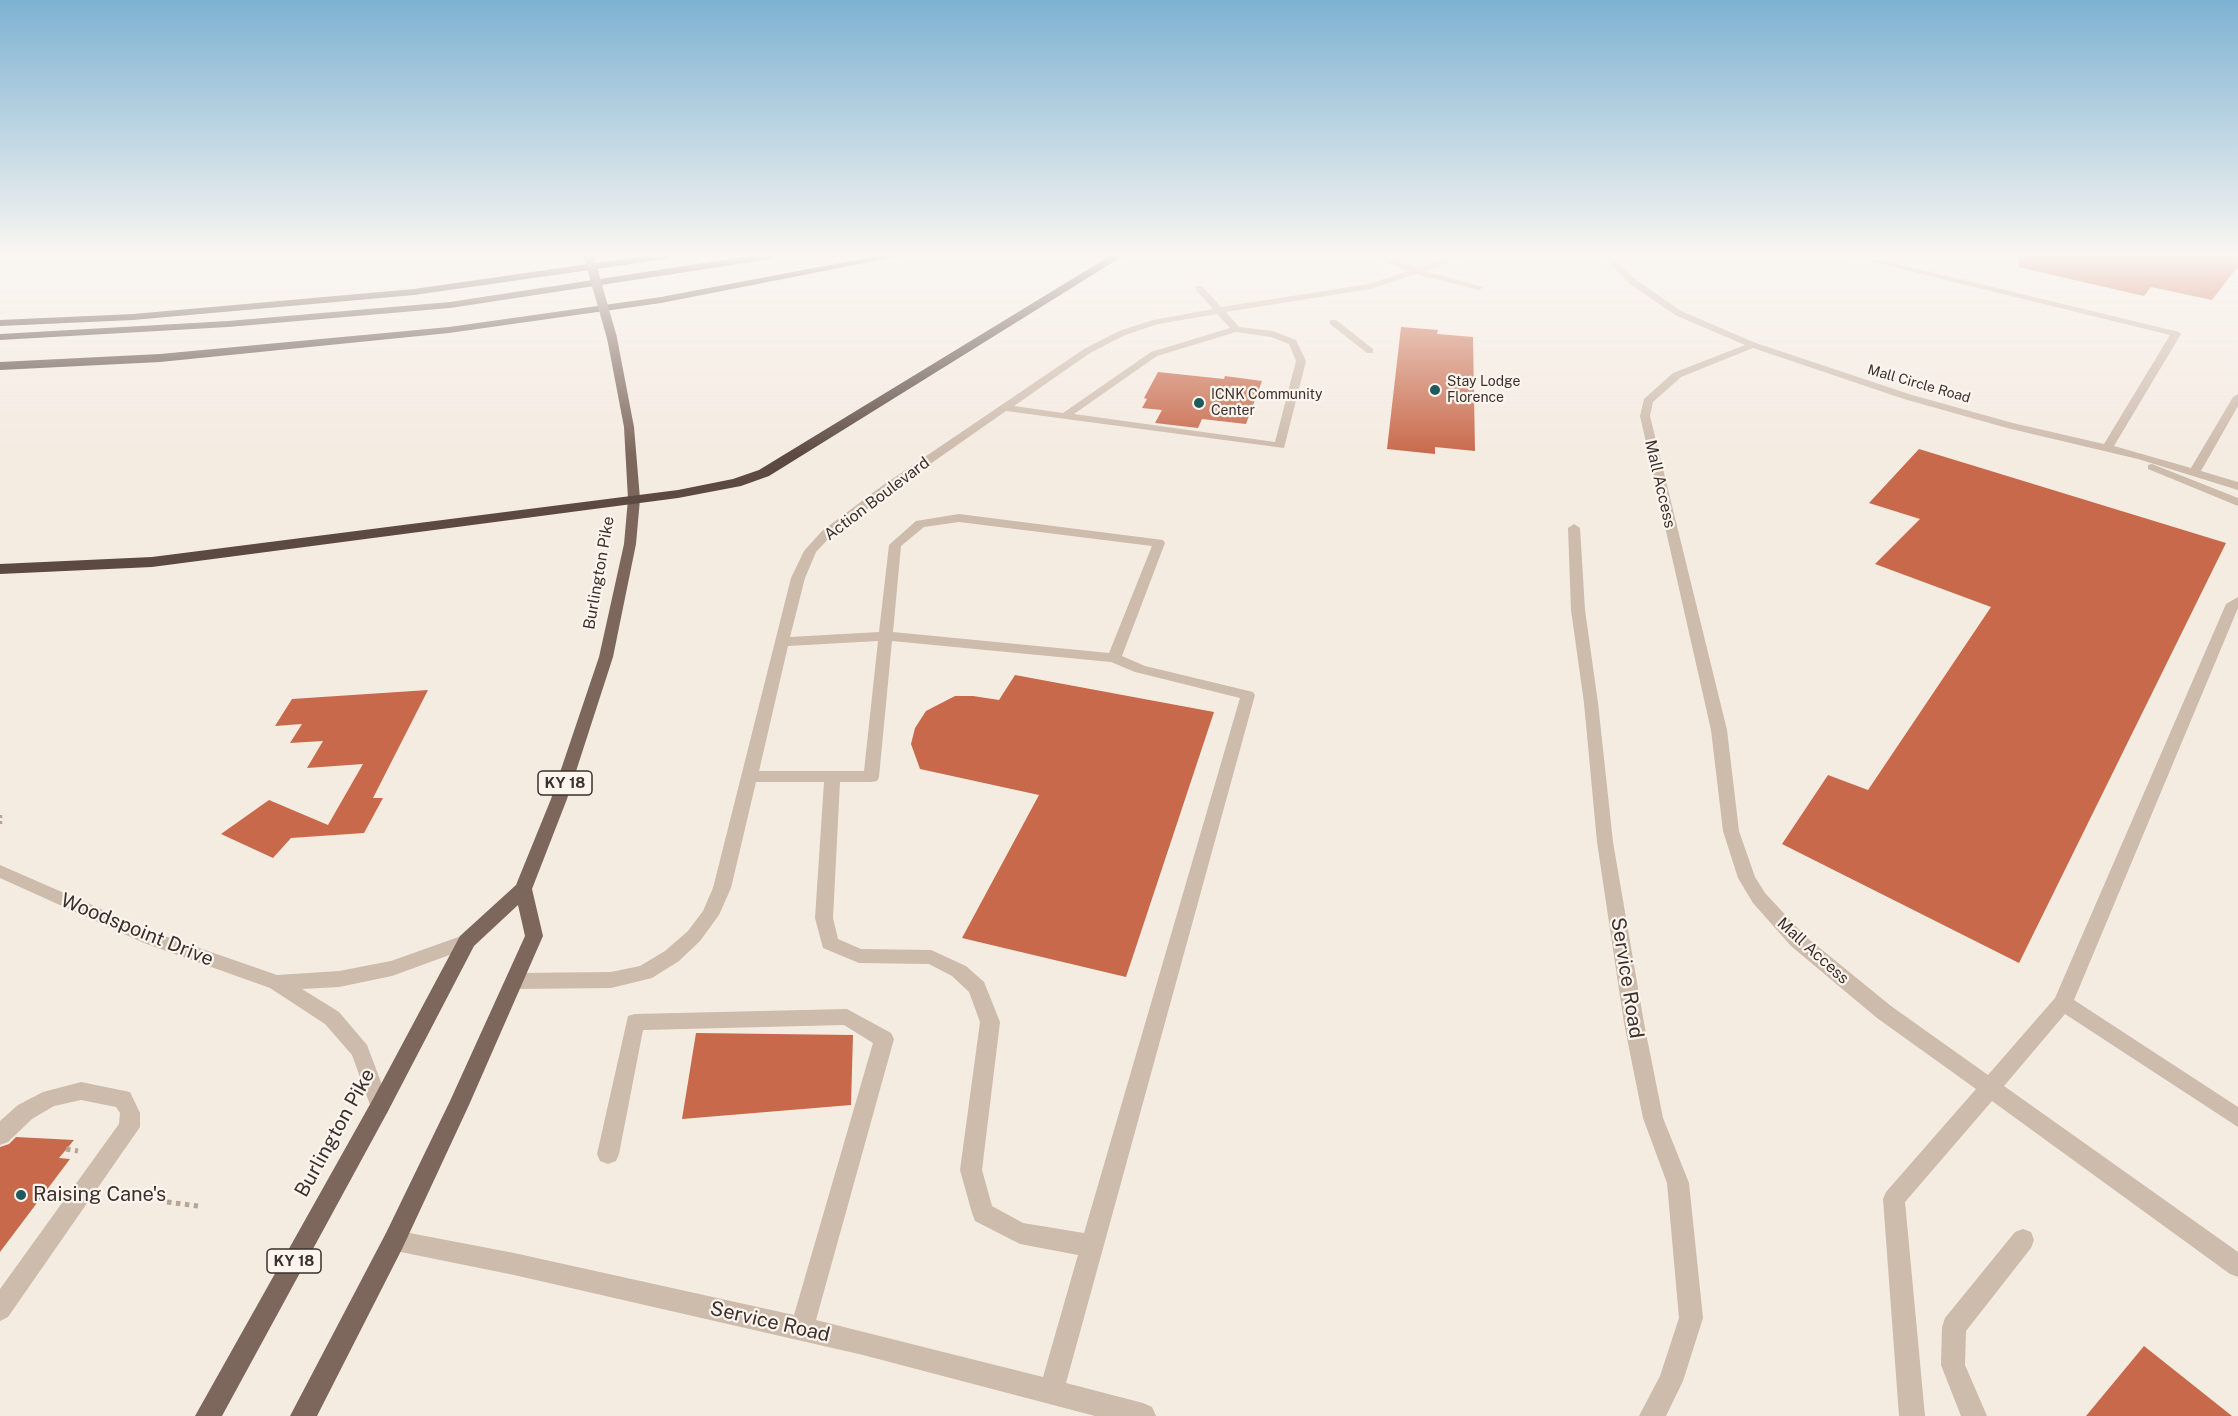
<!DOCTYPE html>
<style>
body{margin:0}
canvas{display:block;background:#f4ebe1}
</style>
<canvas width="2238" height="1416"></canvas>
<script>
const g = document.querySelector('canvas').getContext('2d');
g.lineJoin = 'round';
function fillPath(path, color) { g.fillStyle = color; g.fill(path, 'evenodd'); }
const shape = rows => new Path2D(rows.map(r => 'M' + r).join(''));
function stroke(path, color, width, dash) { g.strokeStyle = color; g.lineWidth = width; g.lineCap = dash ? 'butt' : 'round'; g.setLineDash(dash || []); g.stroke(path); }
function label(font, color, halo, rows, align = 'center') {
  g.font = font + ' "Public Sans",sans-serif'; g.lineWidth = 4.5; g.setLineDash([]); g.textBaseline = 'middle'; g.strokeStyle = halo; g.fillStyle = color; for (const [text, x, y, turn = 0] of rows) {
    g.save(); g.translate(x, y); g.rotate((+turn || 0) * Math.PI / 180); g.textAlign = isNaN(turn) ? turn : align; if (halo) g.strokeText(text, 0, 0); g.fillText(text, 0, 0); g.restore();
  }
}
const building = shape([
 [2019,256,2238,256,2238,266,2212,300,2151,287,2144,296,2018,267],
 [1401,327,1438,330,1437,334,1473,337,1475,451,1435,447,1435,454,1387,449],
 [1158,372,1224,379,1225,376,1262,381,1246,424,1202,419,1198,428,1155,423,1162,410,1142,408,1147,399,1144,398],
 [1919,449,2226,543,2019,963,1782,844,1828,775,1868,790,1991,607,1875,564,1920,519,1869,503],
 [1015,675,1214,712,1126,977,962,938,1039,795,920,769,911,744,915,728,926,711,955,696,973,696,999,700],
 [428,690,373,798,383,798,364,833,291,838,273,858,221,834,269,800,328,825,363,764,307,768,323,741,290,743,302,724,275,726,292,699],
 [696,1033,853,1035,851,1105,682,1119],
 [16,1137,74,1140,59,1158,70,1159,0,1252,0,1147,9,1144],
 [2144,1346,2232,1416,2086,1416]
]);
const pathFar1 = shape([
 [0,815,0,824]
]);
const path = shape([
 [66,1149,78,1151],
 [167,1202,198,1206]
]);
const minor = shape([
 [1373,256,1385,256,1416,268,1454,256,1467,256,1425,271,1483,287,1479,290,1416,274,1370,289,1226,312,1239,327,1273,331,1296,340,1306,361,1284,448,1006,411,890,492,830,537,816,552,805,578,790,637,879,632,889,545,916,521,959,514,1163,540,1165,543,1122,656,1145,666,1253,692,1255,695,1066,1383,1143,1403,1152,1407,1156,1416,1095,1416,863,1355,514,1275,386,1249,383,1241,386,1233,394,1230,514,1253,794,1315,873,1043,844,1025,643,1030,619,1154,616,1161,608,1164,600,1161,597,1154,628,1016,635,1014,847,1009,891,1033,894,1039,816,1320,1043,1377,1078,1255,1020,1244,975,1221,972,1213,960,1170,980,1022,969,992,952,976,929,964,859,963,823,948,815,918,824,782,756,782,731,888,719,915,700,941,679,961,652,978,611,988,515,989,508,986,506,981,508,976,515,973,611,972,640,966,665,951,688,931,703,911,713,888,791,578,804,551,822,531,882,486,1084,349,1119,331,1153,320,1213,309,1196,290,1196,286,1202,286,1221,307,1369,284,1408,271,1373,256],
 [1217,314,1230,328,1151,352,1063,413,1014,406,1090,353,1125,335,1158,324,1217,314],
 [1236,332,1271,337,1289,344,1296,361,1275,442,1074,414,1157,356,1236,332],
 [959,522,1152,546,1109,653,893,632,901,546,924,527,959,522],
 [878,641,864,771,759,771,788,646,878,641],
 [892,641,1111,662,1135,672,1240,698,1084,1233,1023,1223,992,1206,982,1170,1000,1022,984,982,966,966,931,950,861,949,838,939,833,918,840,782,871,782,877,781,879,777,892,641],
 [1602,256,1611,256,1636,280,1681,311,1756,343,1912,395,2013,423,2104,444,2170,335,1848,256,1864,256,2179,332,2181,334,2114,446,2191,468,2233,397,2238,394,2238,406,2201,471,2238,482,2238,490,2138,459,2007,428,1904,399,1753,348,1681,377,1653,402,1650,416,1727,730,1739,831,1755,877,1765,893,1805,936,1891,1006,1988,1075,2055,998,2226,604,2238,597,2238,608,2074,1000,2238,1107,2238,1127,2065,1014,2004,1086,2238,1252,2238,1277,2230,1274,1992,1101,1905,1202,1925,1416,1899,1416,1883,1199,1886,1192,1976,1089,1877,1018,1791,946,1753,903,1738,878,1723,831,1711,730,1640,416,1644,399,1673,373,1745,345,1675,315,1630,284,1602,256],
 [1330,320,1336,320,1373,349,1373,353,1367,353,1330,324,1330,320],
 [2152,464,2238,498,2238,506,2148,469,2148,465,2152,464],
 [1574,524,1580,528,1585,610,1598,703,1613,842,1644,1023,1663,1118,1689,1183,1703,1318,1683,1381,1666,1416,1639,1416,1660,1376,1679,1318,1667,1183,1643,1118,1624,1023,1597,842,1584,703,1571,610,1568,528,1574,524],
 [0,865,156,933,277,975,339,971,391,961,467,934,474,936,476,941,474,946,392,976,339,987,302,989,339,1012,367,1045,390,1106,387,1113,380,1115,373,1113,352,1055,325,1024,270,988,144,943,0,878,0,865],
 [81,1082,130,1092,140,1113,140,1127,8,1317,0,1321,0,1289,119,1124,120,1113,116,1107,81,1100,54,1106,32,1119,8,1142,0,1145,0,1121,18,1105,43,1092,81,1082],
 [2023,1229,2031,1232,2034,1240,2031,1248,1966,1331,1965,1365,1987,1416,1961,1416,1941,1365,1942,1327,1945,1318,2015,1232,2023,1229]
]);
const major = shape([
 [612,335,617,338,634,427,640,499,636,544,613,657,567,799,532,889,543,936,469,1105,402,1249,317,1416,290,1416,386,1233,450,1101,525,936,518,905,474,946,387,1113,222,1416,195,1416,373,1099,460,936,516,885,551,799,599,657,624,544,628,499,624,427,607,338,612,335]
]);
const highway = shape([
 [644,256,672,256,667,259,414,295,133,320,0,326,0,320,133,314,414,289,644,256],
 [749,256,776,256,771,259,450,308,228,327,0,340,0,334,228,321,450,302,749,256],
 [877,256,900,256,661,303,449,333,160,362,0,370,0,362,160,354,449,327,661,297,877,256],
 [1110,256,1123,256,769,476,741,486,678,498,152,567,0,574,0,564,152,557,678,490,733,479,759,470,1110,256]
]);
const majorBridge = shape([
 [589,257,612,338]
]);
const markers = [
 [1435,390,6,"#1f5a5e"],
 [1199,403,6,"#1f5a5e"],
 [21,1195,6,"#1f5a5e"]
];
const farPoinames = [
 ["Stay Lodge",1447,382],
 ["Florence",1447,398],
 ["ICNK Community",1211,395],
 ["Center",1211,411]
];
const farStreetnames = [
 ["Mall Circle Road",1919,384,16]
];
const shields = [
 [565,783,54],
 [294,1261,54]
];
const shieldNames = [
 ["KY 18",565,783],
 ["KY 18",294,1261]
];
const streetNames = [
 ["Mall Access",1660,484,77],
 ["Action Boulevard",877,499,-37],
 ["Burlington Pike",599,573,-80],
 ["Mall Access",1813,951,42]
];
const nearStreetnames = [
 ["Woodspoint Drive",137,930,22],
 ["Service Road",1627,978,81],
 ["Burlington Pike",335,1133,-61],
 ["Service Road",770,1322,13]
];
const nearPoinames = [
 ["Raising Cane's",33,1195]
];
fillPath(building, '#c8694b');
stroke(pathFar1, '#b9a596', 4.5, [3, 3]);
stroke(path, '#b9a596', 5, [4.5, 4.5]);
fillPath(minor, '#cdbbac');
fillPath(major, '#7d675c');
fillPath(highway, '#5c4a42');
stroke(majorBridge, '#7d675c', 10);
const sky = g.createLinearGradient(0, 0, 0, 455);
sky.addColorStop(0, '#7eb2d2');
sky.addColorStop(0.56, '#faf6f2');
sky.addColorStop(1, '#faf6f200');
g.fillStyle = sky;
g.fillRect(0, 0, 2238, 455);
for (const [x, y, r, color] of markers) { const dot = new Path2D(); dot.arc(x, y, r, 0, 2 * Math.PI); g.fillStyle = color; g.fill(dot); stroke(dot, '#fbf5ee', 2); }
label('14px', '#3b302b', '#fbf5ee', farPoinames, 'left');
label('14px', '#3b302b', '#fbf5ee', farStreetnames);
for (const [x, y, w] of shields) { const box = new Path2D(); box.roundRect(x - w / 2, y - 12, w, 24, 4.5); g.fillStyle = '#fbf5ee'; g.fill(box); stroke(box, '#3b302b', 1.5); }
label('bold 15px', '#3b302b', null, shieldNames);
label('16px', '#3b302b', '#fbf5ee', streetNames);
label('20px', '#3b302b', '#fbf5ee', nearStreetnames);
label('20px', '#3b302b', '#fbf5ee', nearPoinames, 'left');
</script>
